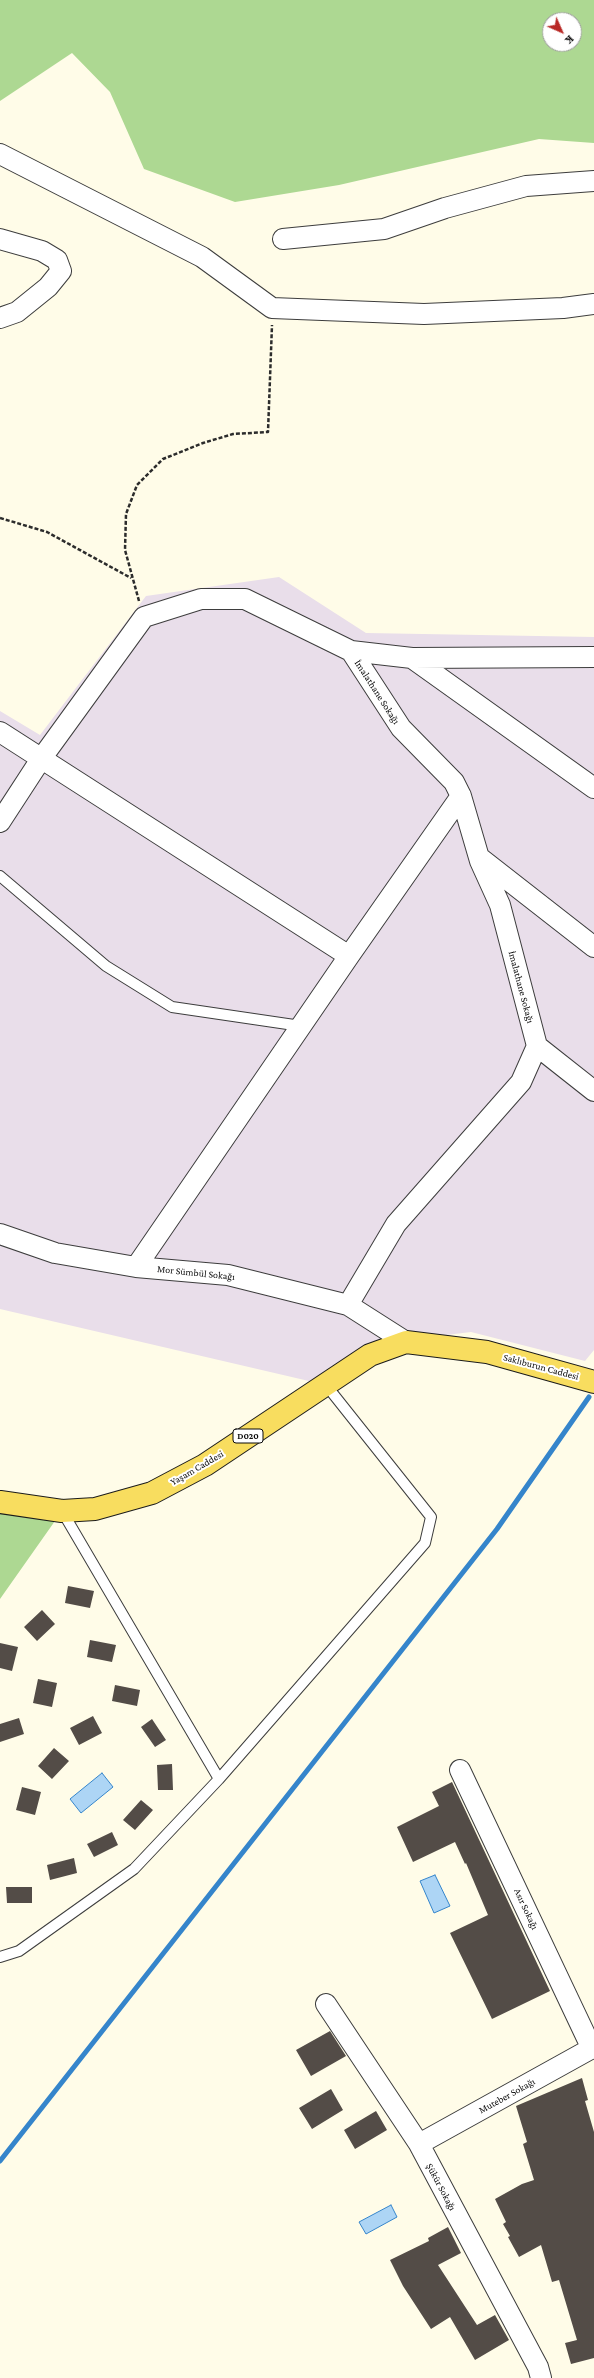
<!DOCTYPE html>
<meta charset="utf-8">
<style>
body{margin:0}
#map{position:relative;width:594px;height:2378px;overflow:hidden;background:#fffce8;font-family:"Crimson Pro",serif}
canvas{display:block}
.north{position:absolute;left:542px;top:12px;width:40px;height:40px;box-sizing:border-box;background:#fff;border:1px solid #9d9d9d;border-radius:50%;rotate:135deg;font-size:11px;font-weight:700;line-height:16px;text-align:center;color:#0a0a0a}
.north::after{content:'';display:block;margin:auto;width:14px;height:18px;background:#b82825;clip-path:polygon(50% 0,100% 100%,50% 72%,0 100%)}
</style>
<div id="map">
<canvas width="594" height="2378"></canvas>
<div class="north">K</div>
</div>
<script>
const g = document.querySelector('canvas').getContext('2d');
g.lineJoin = 'round';
function fillPath(path, color) { g.fillStyle = color; g.fill(path, 'evenodd'); }
const shape = rows => new Path2D(rows.map(r => 'M' + r).join(''));
function stroke(path, color, width, dash) { g.strokeStyle = color; g.lineWidth = width; g.lineCap = dash ? 'butt' : 'round'; g.setLineDash(dash || []); g.stroke(path); }
function label(font, color, halo, rows, align = 'center') {
  g.font = font + ' "Crimson Pro",serif'; g.lineWidth = 4; g.setLineDash([]); g.textBaseline = 'middle'; g.strokeStyle = halo; g.fillStyle = color; for (const [text, x, y, turn = 0] of rows) {
    g.save(); g.translate(x, y); g.rotate((+turn || 0) * Math.PI / 180); g.textAlign = isNaN(turn) ? turn : align; if (halo) g.strokeText(text, 0, 0); g.fillText(text, 0, 0); g.restore();
  }
}
const industrial = shape([
 [279,577,366,633,594,637,594,1350,585,1361,471,1332,405,1340,326,1385,0,1309,0,711,40,735,146,596]
]);
const forest = shape([
 [0,0,594,0,594,143,539,139,339,185,235,202,144,169,110,92,72,53,0,101],
 [550,20,574,20,574,44,550,44],
 [0,1502,62,1511,0,1599]
]);
const water = shape([
 [102,1773,113,1787,81,1813,70,1799,102,1773],
 [435,1875,450,1906,434,1913,420,1881,435,1875],
 [391,2205,397,2217,366,2234,359,2222,391,2205]
]);
const stream = shape([
 [0,2161,497,1529,589,1397]
]);
const building = shape([
 [68,1586,94,1591,90,1608,65,1603],
 [42,1610,55,1624,37,1641,24,1627],
 [90,1640,116,1645,112,1662,87,1657],
 [0,1643,18,1647,12,1671,0,1668],
 [38,1679,57,1683,52,1707,33,1703],
 [115,1685,140,1690,137,1706,112,1701],
 [93,1716,102,1733,79,1745,70,1728],
 [19,1718,24,1734,0,1742,0,1724],
 [152,1719,166,1740,155,1747,141,1727],
 [54,1748,69,1761,52,1779,38,1766],
 [172,1764,173,1790,158,1790,157,1765],
 [452,1782,550,1991,492,2019,450,1933,488,1915,466,1863,465,1864,455,1842,413,1862,397,1827,439,1806,432,1792],
 [22,1787,41,1792,35,1815,16,1810],
 [141,1800,153,1810,135,1830,123,1820],
 [112,1832,118,1845,94,1857,87,1844],
 [74,1858,77,1873,50,1880,47,1865],
 [6,1887,32,1887,32,1903,7,1903],
 [330,2031,346,2056,311,2076,296,2050],
 [582,2078,588,2100,585,2101,594,2132,594,2358,571,2364,565,2343,577,2340,559,2280,552,2282,541,2245,519,2257,508,2237,510,2236,503,2224,506,2222,495,2199,522,2184,534,2180,523,2144,527,2142,516,2106],
 [331,2089,343,2110,312,2129,299,2108],
 [376,2111,387,2130,355,2149,344,2130],
 [448,2227,461,2253,438,2265,477,2325,495,2315,509,2340,475,2360,450,2317,431,2329,403,2286,390,2260,429,2241,428,2238]
]);
const path = shape([
 [0,518,47,532,131,578],
 [139,601,125,550,126,514,137,485,163,459,203,443,233,434,268,432,272,325]
]);
const service = shape([
 [0,876,106,966,172,1007,301,1026],
 [62,1511,219,1779],
 [0,1957,19,1951,134,1869,219,1779,425,1543,431,1517,326,1385]
]);
const minor = shape([
 [0,154,202,257,272,308,424,314,563,308,594,304],
 [0,239,42,251,57,260,61,271,48,287,17,312,0,318],
 [283,239,384,229,445,208,526,186,594,181],
 [412,658,594,657],
 [0,732,349,956],
 [0,822,41,759,144,617,201,599,245,599,351,651,412,658,594,788],
 [480,858,594,947],
 [537,1046,594,1091],
 [0,1234,55,1253,136,1267,228,1275,348,1305,406,1342],
 [136,1267,349,956,461,796],
 [348,1305,396,1224,521,1082,537,1046,500,905,480,861,461,796,454,782,401,728,351,651],
 [460,1770,592,2049],
 [326,2004,419,2144,538,2367,541,2378],
 [419,2144,594,2047]
]);
const primary = shape([
 [0,1502,62,1511,95,1509,152,1493,205,1465,370,1355,406,1342,487,1352,594,1382]
]);
const shields = [
 [248,1436,30]
];
const shieldNames = [
 ["D020",248,1436]
];
const streetNames = [
 ["İmalathane Sokağı",377,692,57],
 ["İmalathane Sokağı",521,987,75],
 ["Mor Sümbül Sokağı",196,1273,6],
 ["Saklıburun Caddesi",541,1367,15],
 ["Yaşam Caddesi",197,1468,-30],
 ["Asır Sokağı",526,1909,65],
 ["Muteber Sokağı",507,2096,-29],
 ["Şükür Sokağı",441,2187,62]
];
fillPath(industrial, '#e9deea');
fillPath(forest, '#add892');
fillPath(water, '#add5f5');
stroke(water, '#3585cb', 1);
stroke(stream, '#3585cb', 5);
fillPath(building, '#534c47');
stroke(service, '#3d3d3d', 12);
stroke(minor, '#3d3d3d', 22);
stroke(primary, '#1b1b1b', 24);
stroke(path, '#2c2c2c', 2.5, [4, 2]);
stroke(service, '#fff', 10);
stroke(minor, '#fff', 20);
stroke(primary, '#f8dd5f', 22);
for (const [x, y, w] of shields) { const box = new Path2D(); box.roundRect(x - w / 2, y - 7, w, 14, 3); g.fillStyle = '#fff'; g.fill(box); stroke(box, '#0a0a0a', 1); }
label('bold 9px', '#0a0a0a', null, shieldNames);
label('10px', '#0a0a0a', '#fff', streetNames);
</script>
